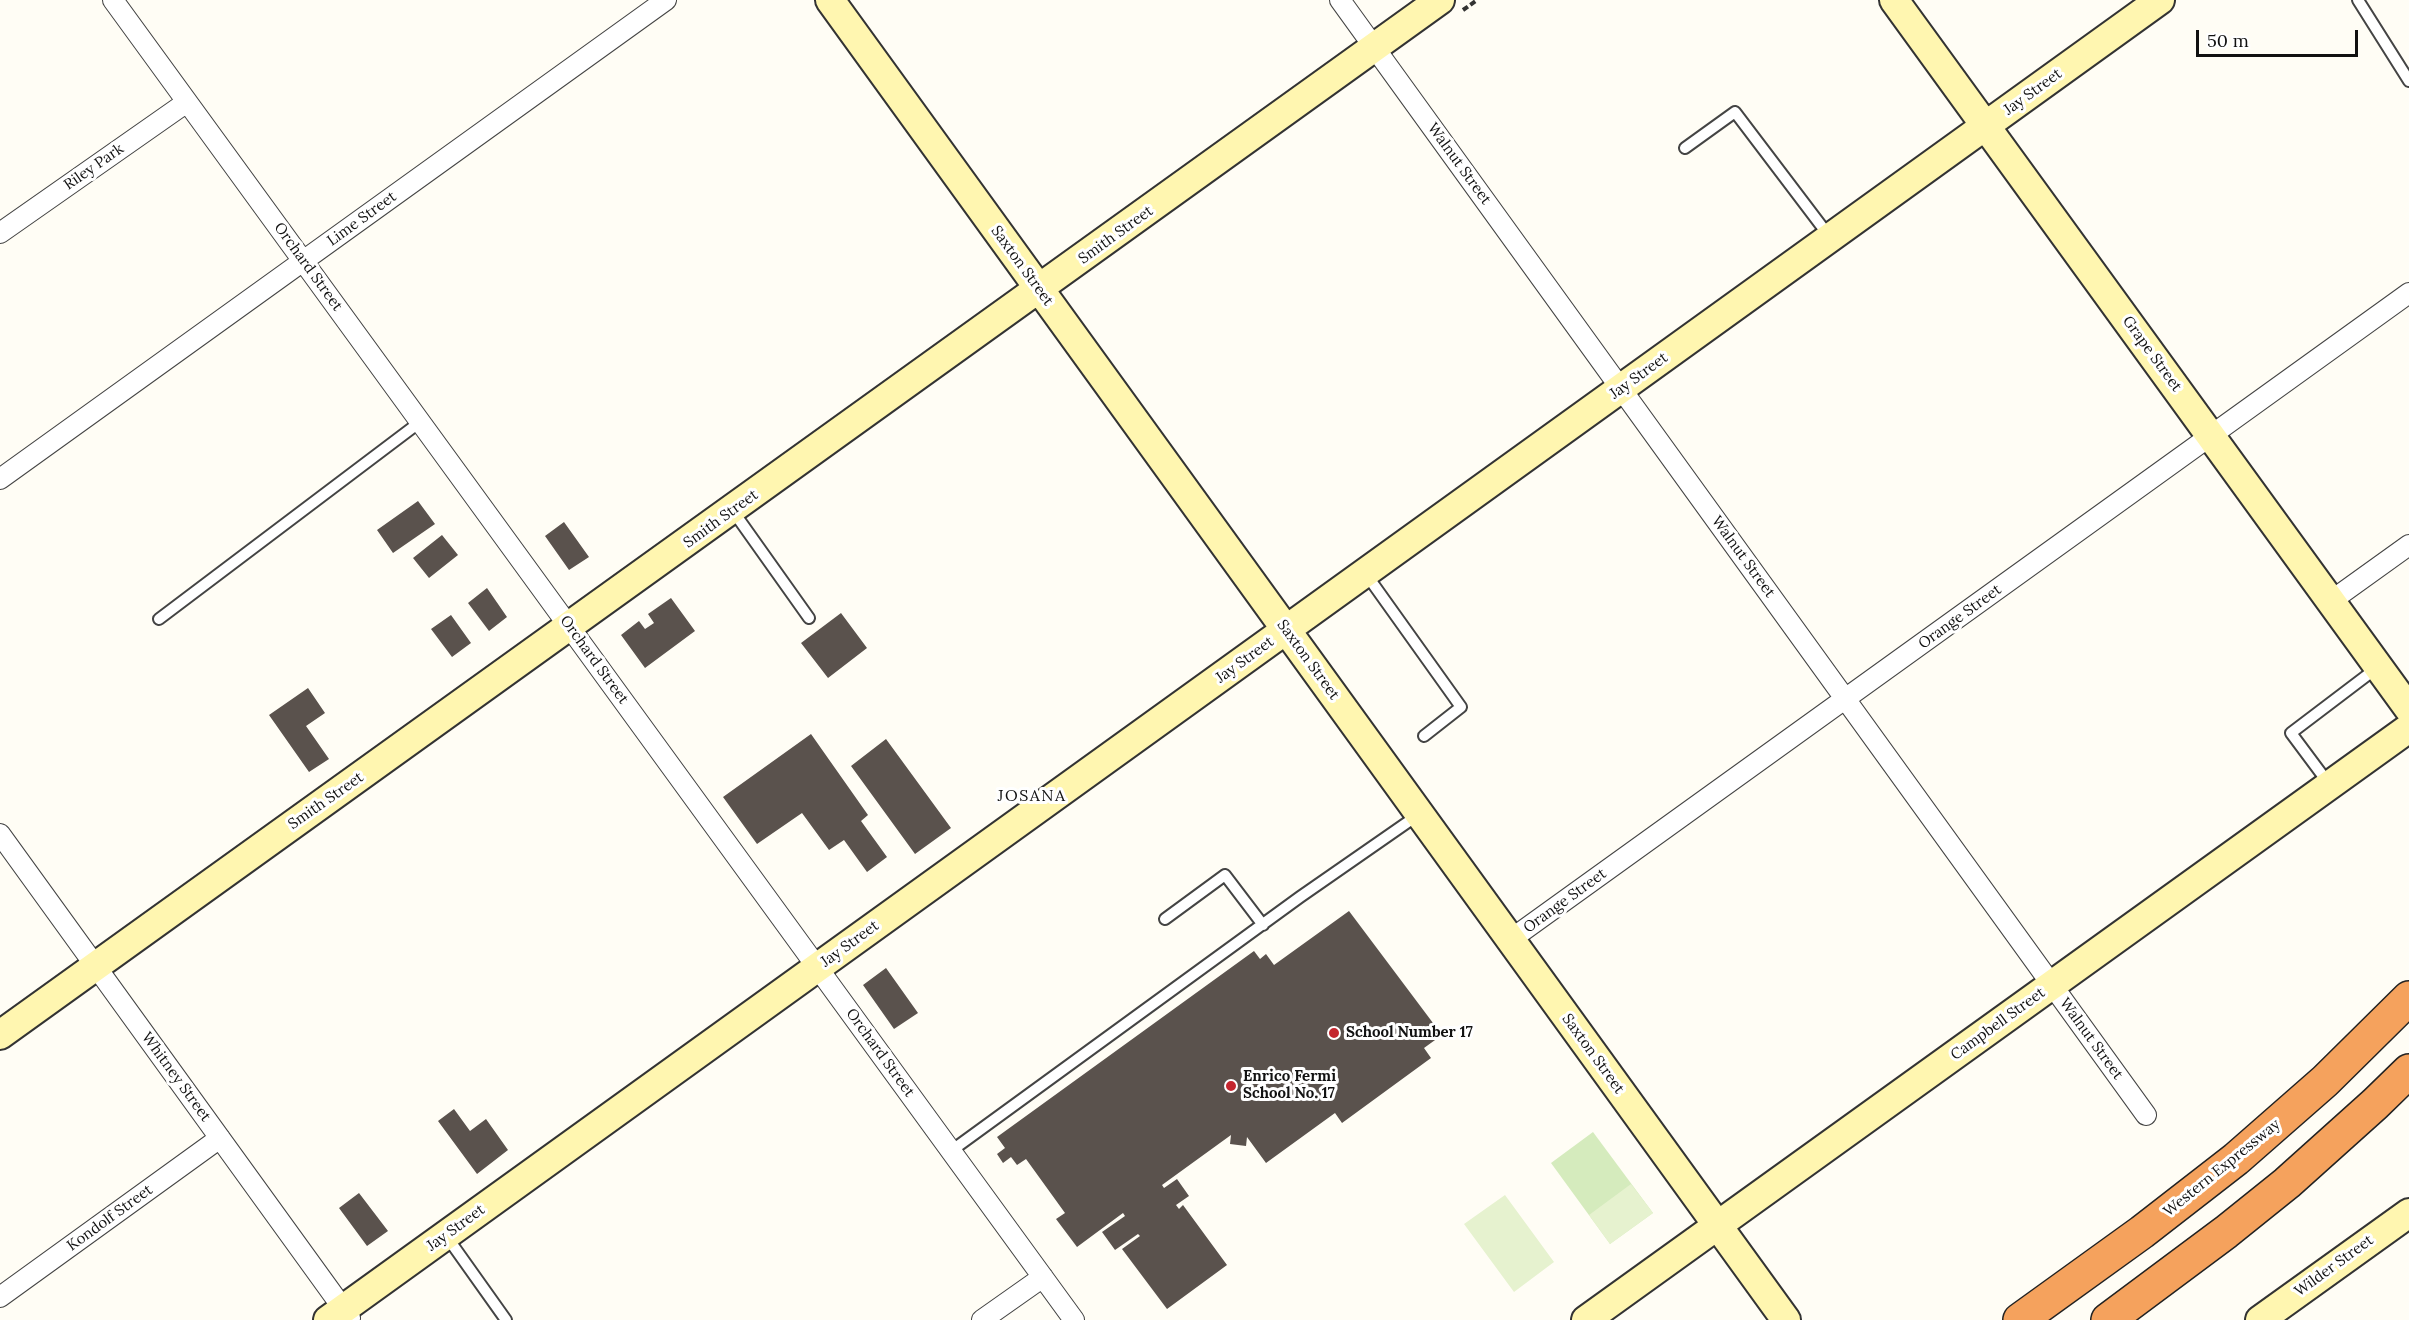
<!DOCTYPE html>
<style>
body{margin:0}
#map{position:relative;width:2409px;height:1320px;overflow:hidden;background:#fffdf5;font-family:Lora,serif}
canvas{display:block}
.scale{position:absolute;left:2196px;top:30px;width:162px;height:27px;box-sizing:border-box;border:3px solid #111;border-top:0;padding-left:8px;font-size:18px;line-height:21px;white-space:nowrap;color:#111;-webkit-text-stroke:4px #fff;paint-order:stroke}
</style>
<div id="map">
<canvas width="2409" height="1320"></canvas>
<div class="scale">50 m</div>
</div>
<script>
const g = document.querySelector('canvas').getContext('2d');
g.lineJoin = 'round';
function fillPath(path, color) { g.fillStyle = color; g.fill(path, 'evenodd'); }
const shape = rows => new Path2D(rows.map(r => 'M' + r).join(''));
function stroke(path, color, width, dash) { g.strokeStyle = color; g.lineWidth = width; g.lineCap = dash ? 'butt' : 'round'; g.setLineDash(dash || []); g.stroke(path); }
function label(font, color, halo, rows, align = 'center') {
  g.font = font + ' Lora,serif'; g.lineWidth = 6; g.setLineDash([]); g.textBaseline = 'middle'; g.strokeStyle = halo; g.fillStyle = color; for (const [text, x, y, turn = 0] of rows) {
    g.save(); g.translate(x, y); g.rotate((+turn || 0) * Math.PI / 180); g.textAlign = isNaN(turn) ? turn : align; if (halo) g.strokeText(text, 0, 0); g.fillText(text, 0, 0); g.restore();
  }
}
const green = shape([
 [1593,1132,1653,1213,1610,1244,1551,1163]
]);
const pitch = shape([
 [1631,1184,1653,1213,1610,1244,1589,1215],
 [1505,1195,1554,1262,1514,1292,1464,1224]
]);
const building = shape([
 [418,501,435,524,393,553,377,530],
 [564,522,589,557,569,570,545,536],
 [442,535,458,555,429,578,413,558],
 [487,588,507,617,489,631,468,603],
 [671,598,695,631,645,668,621,635,639,621,645,629,654,623,648,614],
 [841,613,867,648,828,678,801,643],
 [451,615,471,643,452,657,431,629],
 [308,688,325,713,306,726,329,759,309,772,269,715],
 [811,734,868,815,861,821,887,857,867,872,844,840,829,850,802,813,757,844,723,797],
 [886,739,951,828,915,854,851,766],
 [1349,911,1442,1035,1424,1048,1431,1058,1342,1123,1335,1113,1266,1163,1247,1137,1246,1146,1230,1144,1231,1135,1162,1185,1164,1188,1177,1179,1189,1196,1176,1205,1179,1209,1183,1205,1227,1265,1167,1309,1122,1249,1140,1236,1138,1234,1115,1250,1102,1232,1125,1216,1123,1213,1077,1247,1056,1219,1065,1213,1026,1159,1017,1165,1011,1157,1003,1163,997,1154,1005,1148,997,1137,1254,951,1260,959,1266,954,1274,965],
 [886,968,918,1013,894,1029,863,985],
 [454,1109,470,1131,486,1119,508,1150,477,1174,438,1121],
 [359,1193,388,1231,367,1246,339,1208]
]);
const path = shape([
 [1463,10,1477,0]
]);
const lane = shape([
 [2358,0,2409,81],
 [1685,148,1735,112,1829,236],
 [733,511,809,618],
 [1366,574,1461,707,1424,736],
 [159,619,420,422],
 [2329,784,2291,733,2378,667],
 [1165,919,1225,875,1263,925],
 [951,1151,1300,897,1418,815],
 [447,1237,506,1320]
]);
const street = shape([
 [113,0,1074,1320],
 [1340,0,2146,1115],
 [0,233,187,102],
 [0,479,666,0],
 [2331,601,2409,545],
 [0,834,350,1318],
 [1510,940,2409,293],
 [0,1297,220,1138],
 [982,1320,1043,1277]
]);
const secondary = shape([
 [830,0,1786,1320],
 [1894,0,2409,709],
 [0,1035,1440,0],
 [328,1320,2160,0],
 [1586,1320,2409,728],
 [2260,1320,2409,1213]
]);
const highway = shape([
 [2020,1320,2142,1232,2236,1159,2325,1081,2409,998],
 [2108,1320,2226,1232,2287,1183,2375,1104,2409,1071]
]);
const markers = [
 [1334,1033,6,"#c4262e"],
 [1231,1086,6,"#c4262e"]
];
const streetNames = [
 ["Jay Street",2033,92,-36],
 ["Walnut Street",1459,164,54],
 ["Riley Park",94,167,-35],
 ["Lime Street",362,219,-36],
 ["Smith Street",1116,235,-36],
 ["Saxton Street",1022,266,54],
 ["Orchard Street",308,267,54],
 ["Grape Street",2152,354,54],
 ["Jay Street",1639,376,-36],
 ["Smith Street",721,519,-36],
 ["Walnut Street",1743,557,54],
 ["Orange Street",1960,617,-36],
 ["Orchard Street",594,660,54],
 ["Jay Street",1245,660,-36],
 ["Saxton Street",1308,660,54],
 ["Smith Street",326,801,-35],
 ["Orange Street",1565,901,-36],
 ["Jay Street",850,944,-36],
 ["Campbell Street",1998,1024,-36],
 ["Walnut Street",2091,1039,54],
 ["Orchard Street",880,1053,54],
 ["Saxton Street",1593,1054,54],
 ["Whitney Street",176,1077,54],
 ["Western Expressway",2222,1168,-39],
 ["Kondolf Street",110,1218,-36],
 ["Jay Street",456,1228,-36],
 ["Wilder Street",2334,1266,-36]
];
const poiNames = [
 ["School Number 17",1346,1033],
 ["Enrico Fermi",1243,1077],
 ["School No. 17",1243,1094]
];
const neighbourhoodNames = [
 ["JOSANA",1032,796]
];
fillPath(green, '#d5ebbd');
fillPath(pitch, '#e6f2cf');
fillPath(building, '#5a524d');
stroke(lane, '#444', 14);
stroke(street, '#444', 22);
stroke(secondary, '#333', 32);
stroke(highway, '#222', 36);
stroke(path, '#333', 4, [6, 3]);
stroke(lane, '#fff', 10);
stroke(street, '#fff', 20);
stroke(secondary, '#fff6b0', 28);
stroke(highway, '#f5a25d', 33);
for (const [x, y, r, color] of markers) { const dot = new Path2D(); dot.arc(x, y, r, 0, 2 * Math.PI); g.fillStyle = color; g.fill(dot); stroke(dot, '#fff', 2); }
label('15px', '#111', '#fff', streetNames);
label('bold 15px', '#111', '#fff', poiNames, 'left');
g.letterSpacing = '1.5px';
label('16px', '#111', '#fff', neighbourhoodNames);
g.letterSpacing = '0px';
</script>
